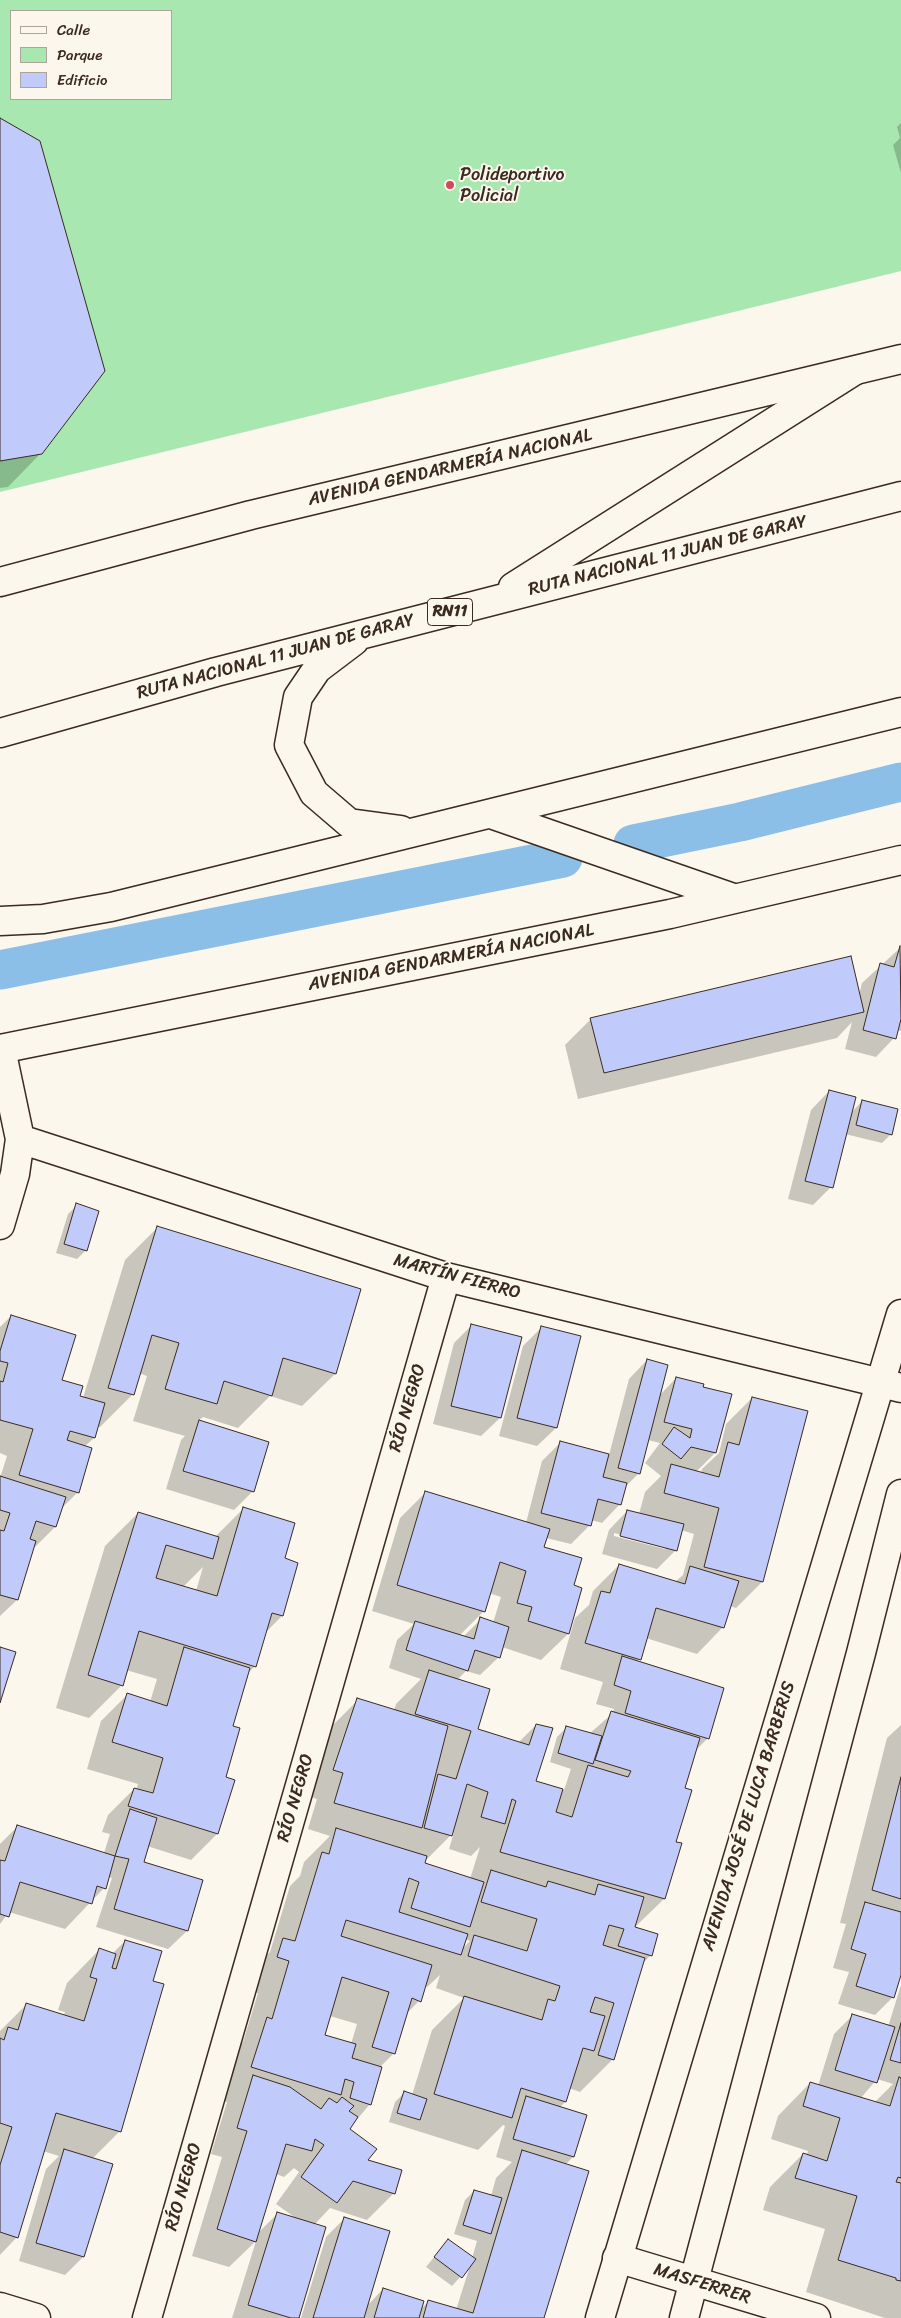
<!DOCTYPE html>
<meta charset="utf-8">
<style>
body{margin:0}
#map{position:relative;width:901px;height:2318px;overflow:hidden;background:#fbf7ec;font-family:Sriracha,sans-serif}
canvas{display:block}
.legend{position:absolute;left:10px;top:10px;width:162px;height:90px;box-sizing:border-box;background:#fbf7ec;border:1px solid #aea59a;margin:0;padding:6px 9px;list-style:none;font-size:15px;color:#3b2a1e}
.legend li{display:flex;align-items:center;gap:10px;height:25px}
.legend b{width:25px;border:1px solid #aea59a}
</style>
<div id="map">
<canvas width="901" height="2318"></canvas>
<ul class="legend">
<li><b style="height:6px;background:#fbf7ec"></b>Calle</li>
<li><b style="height:14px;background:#a8e8b0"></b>Parque</li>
<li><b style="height:14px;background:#c0cbfc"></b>Edificio</li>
</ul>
</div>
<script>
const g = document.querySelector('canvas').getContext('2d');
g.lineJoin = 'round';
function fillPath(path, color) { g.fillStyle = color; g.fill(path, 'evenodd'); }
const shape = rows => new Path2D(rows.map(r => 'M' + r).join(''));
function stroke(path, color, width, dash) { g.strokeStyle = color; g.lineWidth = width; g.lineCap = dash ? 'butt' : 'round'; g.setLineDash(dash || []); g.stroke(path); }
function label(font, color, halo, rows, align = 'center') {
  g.font = font + ' Sriracha,sans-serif'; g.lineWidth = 4; g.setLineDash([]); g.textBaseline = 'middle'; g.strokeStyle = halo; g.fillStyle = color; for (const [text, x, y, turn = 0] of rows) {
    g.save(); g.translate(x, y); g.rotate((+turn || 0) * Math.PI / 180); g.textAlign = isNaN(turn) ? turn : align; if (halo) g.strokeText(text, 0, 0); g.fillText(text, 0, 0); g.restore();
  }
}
const green = shape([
 [0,0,901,0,901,271,0,492],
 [11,11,171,11,171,99,11,99]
]);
const shadow = shape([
 [0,120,41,453,8,487,0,488],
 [901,123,901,173,893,145,900,138,897,127],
 [900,948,901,1031,897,1030,894,1038,876,1057,845,1049,852,1022,837,1038,578,1099,565,1045,591,1019,859,995,862,983],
 [829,1091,851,1113,862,1101,891,1134,882,1143,845,1134,831,1187,813,1205,788,1199,811,1110],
 [77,1205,86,1250,77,1259,56,1253,68,1214],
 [158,1227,335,1374,302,1406,270,1396,238,1428,203,1417,198,1421,267,1443,253,1491,234,1510,166,1489,181,1440,185,1436,133,1421,147,1376,139,1373,132,1395,100,1427,97,1427,94,1438,84,1447,78,1492,60,1510,55,1527,31,1551,17,1600,0,1616,0,1478,7,1456,0,1453,0,1327,11,1316,61,1380,79,1397,83,1398,125,1260],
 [472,1325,500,1418,481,1436,433,1424,454,1343],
 [541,1328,579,1337,556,1428,537,1446,499,1436,523,1346],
 [647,1360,660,1395,676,1378,715,1453,696,1472,701,1473,702,1469,719,1453,726,1424,752,1398,762,1582,736,1608,730,1606,723,1627,697,1654,646,1638,639,1659,636,1662,708,1738,695,1751,683,1789,664,1899,634,1928,651,1955,642,1964,613,2059,580,2092,569,2088,565,2102,559,2108,585,2116,573,2157,565,2165,543,2318,301,2318,326,2237,345,2218,366,2307,383,2289,420,2310,429,2301,456,2310,470,2266,452,2286,426,2267,448,2240,472,2258,477,2241,454,2234,465,2200,474,2191,491,2196,496,2178,512,2162,496,2157,505,2126,503,2125,478,2150,389,2122,395,2102,404,2093,412,2095,432,2030,464,1998,436,1988,440,1975,427,1987,424,1986,419,2001,405,2015,394,2053,379,2068,370,2104,348,2130,366,2161,394,2193,367,2220,330,2208,314,2225,297,2318,232,2318,256,2241,229,2267,192,2256,222,2157,211,2154,227,2102,219,2100,234,2051,243,2042,258,1993,245,1990,250,1972,270,1952,290,1886,300,1876,304,1862,330,1836,308,1829,317,1799,308,1796,332,1726,358,1700,394,1711,396,1704,421,1679,389,1668,397,1640,414,1624,372,1611,400,1518,426,1492,526,1523,542,1461,560,1443,609,1455,629,1379],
 [648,1440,660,1443,645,1463,661,1476,645,1492,639,1514,627,1511,609,1530,602,1554,657,1569,676,1550,681,1530,694,1534,683,1575,675,1582,619,1565,593,1591,589,1605,575,1618,560,1669,603,1682,596,1704,614,1709,613,1713,589,1734,567,1727,557,1737,550,1762,571,1769,564,1790,535,1781,536,1725,518,1743,476,1730,457,1680,466,1671,480,1675,499,1657,502,1647,541,1660,568,1634,581,1589,572,1586,543,1548,546,1538,571,1544,589,1526,591,1520,602,1523,620,1504,624,1488,639,1473],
 [614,1533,665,1546,665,1549,614,1536],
 [489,1593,501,1597,493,1623,481,1619,463,1637,459,1636,484,1611],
 [454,1832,449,1849,471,1856,480,1847,470,1879,422,1864],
 [465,1939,470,1941,462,1949],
 [330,2016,357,2024,351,2044,324,2036],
 [294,2168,299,2172,276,2204,297,2219,277,2214,258,2233,276,2174,284,2177],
 [244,1508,283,1559,297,1564,282,1616,265,1633,255,1666,247,1674,231,1727,217,1834,191,1860,147,1846,142,1863,201,1881,187,1931,168,1949,96,1927,112,1878,108,1877,104,1888,65,1929,9,1912,0,1924,0,1844,17,1827,104,1853,110,1834,102,1832,108,1815,134,1789,136,1790,138,1784,87,1769,101,1721,127,1695,150,1702,157,1679,126,1670,122,1685,89,1718,56,1708,105,1546,138,1513,215,1537],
 [203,1567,196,1591,183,1587],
 [901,1725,901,1971,893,1997,875,2015,838,2004,849,1972,833,1968,846,1924,840,1923,887,1738],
 [125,1941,151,1982,163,1985,119,2132,92,2159,111,2165,83,2257,65,2275,19,2261,46,2169,59,2156,43,2151,17,2237,0,2255,0,2031,26,2005,64,2016,65,2012,58,2010,67,1983,99,1950,112,1954],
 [901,1985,901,2318,885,2318,806,2292,825,2229,763,2210,770,2187,803,2154,806,2156,808,2151,771,2139,778,2116,810,2083,818,2086,834,2034,852,2016,888,2027],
 [877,2079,893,2084,874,2103,860,2099]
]);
const canal = shape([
 [633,844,740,822,901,782],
 [0,970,563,858]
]);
const building = shape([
 [0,118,40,141,105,371,42,454,0,461,0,118],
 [900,946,901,1019,896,1039,863,1030,880,963,894,967,900,946],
 [851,956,864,1012,604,1073,590,1018,851,956],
 [829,1090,856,1097,833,1188,805,1181,829,1090],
 [862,1100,898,1109,892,1135,856,1125,862,1100],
 [76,1203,99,1211,87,1251,64,1244,76,1203],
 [157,1226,361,1289,336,1374,283,1358,272,1396,224,1381,217,1404,165,1389,179,1343,152,1335,134,1395,108,1388,157,1226],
 [11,1315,76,1335,62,1380,83,1386,80,1396,105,1403,95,1438,70,1431,67,1440,92,1448,79,1493,19,1475,33,1429,0,1420,0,1381,3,1382,8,1363,0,1361,0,1351,11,1315],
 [471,1324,522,1337,501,1418,451,1406,471,1324],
 [541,1326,581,1336,557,1428,517,1418,541,1326],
 [647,1359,668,1365,640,1474,618,1468,647,1359],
 [676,1377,704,1384,703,1387,732,1394,716,1453,691,1447,681,1459,662,1444,674,1427,690,1438,692,1429,664,1422,676,1377],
 [752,1397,808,1411,763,1582,704,1567,719,1508,664,1493,671,1464,719,1477,728,1442,739,1445,752,1397],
 [199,1420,269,1442,254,1492,183,1471,199,1420],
 [560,1441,609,1454,603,1477,627,1483,621,1505,598,1499,591,1526,541,1513,560,1441],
 [0,1476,66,1497,56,1527,36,1521,30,1539,36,1541,18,1600,0,1595,0,1530,4,1531,10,1513,0,1510,0,1476],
 [425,1491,550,1529,544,1547,582,1558,574,1585,582,1588,569,1634,528,1621,532,1607,517,1603,526,1571,500,1562,485,1612,397,1585,425,1491],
 [243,1507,295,1523,285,1558,298,1563,283,1616,272,1613,256,1667,139,1631,123,1686,88,1675,138,1512,219,1537,213,1559,166,1545,156,1578,217,1596,243,1507],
 [627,1510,684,1524,677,1551,620,1536,627,1510],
 [619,1564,685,1584,690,1566,739,1581,724,1628,656,1608,641,1660,585,1643,601,1591,610,1593,619,1564],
 [480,1617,509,1627,500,1658,475,1650,468,1671,406,1650,415,1621,474,1639,480,1617],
 [0,1647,16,1652,0,1703,0,1647],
 [184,1647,250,1668,233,1726,240,1728,226,1777,235,1780,218,1834,128,1806,134,1788,153,1793,163,1758,112,1742,127,1693,167,1706,184,1647],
 [622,1656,724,1688,709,1739,625,1713,631,1691,614,1685,622,1656],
 [429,1670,490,1689,478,1729,529,1745,536,1724,553,1728,536,1781,563,1789,556,1812,572,1817,588,1765,628,1777,631,1771,595,1760,611,1711,700,1738,685,1788,692,1790,676,1842,682,1843,665,1899,500,1852,516,1801,512,1799,505,1824,481,1817,488,1792,467,1784,452,1836,424,1828,438,1774,456,1779,471,1731,415,1714,429,1670],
 [357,1698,448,1726,422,1828,334,1803,343,1773,333,1770,357,1698],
 [566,1726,602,1736,593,1764,558,1753,566,1726],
 [901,1777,901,1899,872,1890,901,1777],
 [130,1809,157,1818,144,1862,203,1880,188,1931,114,1909,129,1859,115,1856,130,1809],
 [17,1825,115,1856,106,1889,97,1886,92,1904,20,1882,9,1917,0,1914,0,1860,5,1861,17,1825],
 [336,1828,427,1856,425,1863,484,1882,470,1927,411,1908,419,1882,409,1878,399,1912,468,1934,461,1955,346,1920,341,1936,432,1965,421,2002,412,1998,395,2054,372,2047,389,1992,342,1977,325,2035,356,2044,352,2058,382,2067,371,2105,350,2098,354,2082,345,2079,341,2095,251,2067,267,2017,272,2019,289,1961,277,1957,283,1938,295,1941,322,1852,329,1854,336,1828],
 [491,1870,546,1887,548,1881,595,1895,598,1884,644,1897,635,1927,658,1934,652,1956,618,1946,624,1929,609,1925,603,1945,645,1958,614,2060,598,2055,614,2003,595,1997,590,2012,605,2016,594,2051,583,2048,566,2102,521,2088,512,2118,434,2094,464,1996,542,2020,548,1999,555,2001,560,1986,468,1956,474,1935,527,1951,537,1919,481,1902,491,1870],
 [865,1902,901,1912,901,1975,894,1998,856,1986,866,1954,851,1949,865,1902],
 [125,1940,162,1951,153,1981,164,1984,121,2132,56,2113,18,2238,0,2232,0,2165,12,2127,0,2123,0,2038,4,2040,8,2027,18,2030,26,2003,84,2021,97,1979,90,1977,99,1948,116,1954,112,1968,116,1969,125,1940],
 [852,2014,895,2027,877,2083,835,2070,852,2014],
 [901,2023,901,2063,890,2060,901,2023],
 [253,2075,290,2087,321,2109,329,2098,337,2103,342,2097,354,2106,349,2111,358,2117,350,2129,377,2149,368,2160,402,2170,395,2194,353,2181,337,2203,301,2177,324,2145,315,2139,312,2151,286,2144,256,2242,217,2229,247,2131,237,2128,253,2075],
 [899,2077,901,2078,901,2178,898,2177,896,2182,901,2183,901,2281,896,2280,896,2278,838,2260,857,2196,795,2178,803,2153,827,2161,840,2118,803,2106,810,2082,890,2106,899,2077],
 [404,2091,427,2099,420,2120,397,2113,404,2091],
 [526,2096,587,2115,574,2157,513,2139,526,2096],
 [64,2149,113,2164,84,2257,36,2243,64,2149],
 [522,2150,589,2171,544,2318,423,2318,428,2300,473,2313,522,2150],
 [474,2190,502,2198,491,2234,463,2225,474,2190],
 [277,2212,326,2227,299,2318,291,2318,248,2305,277,2212],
 [344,2217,390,2231,364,2318,313,2318,344,2217],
 [448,2239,476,2259,462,2278,434,2257,448,2239],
 [383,2288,424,2301,419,2318,374,2318,383,2288]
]);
const minor = shape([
 [20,1139,446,1277,901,1388],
 [0,1225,15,1174,20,1139,1,1049],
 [617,2258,816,2318],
 [0,2307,36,2318],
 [147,2318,446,1277]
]);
const secondary = shape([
 [0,582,251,515,901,359],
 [0,1049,670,914,901,860],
 [600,2318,901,1314],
 [684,2318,861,1653,901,1494]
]);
const trunk = shape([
 [513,587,854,371],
 [354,641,317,669,298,697,289,745,314,793,349,823,401,830],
 [0,733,216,672,901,496],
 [491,814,733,898],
 [0,921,43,919,111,907,901,712]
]);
const markers = [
 [450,185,5,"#d1495b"]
];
const shields = [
 [450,612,45]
];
const shieldNames = [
 ["RN11",450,612]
];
const poiNames = [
 ["Polideportivo",460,175],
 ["Policial",460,196]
];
const streetNames = [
 ["AVENIDA GENDARMERÍA NACIONAL",450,468,-13],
 ["RUTA NACIONAL 11 JUAN DE GARAY",668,556,-14],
 ["RUTA NACIONAL 11 JUAN DE GARAY",276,657,-15],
 ["AVENIDA GENDARMERÍA NACIONAL",451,958,-11],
 ["MARTÍN FIERRO",457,1277,15],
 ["RÍO NEGRO",408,1408,-74],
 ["RÍO NEGRO",296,1798,-74],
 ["AVENIDA JOSÉ DE LUCA BARBERIS",749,1816,-73],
 ["RÍO NEGRO",184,2187,-74],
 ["MASFERRER",702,2284,17]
];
fillPath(green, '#a8e8b0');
fillPath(shadow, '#0003');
stroke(canal, '#8bbfe8', 39);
fillPath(building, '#c0cbfc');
stroke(building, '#3b2a1e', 1);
stroke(minor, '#3b2a1e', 31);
stroke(secondary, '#3b2a1e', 31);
stroke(trunk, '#3b2a1e', 31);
stroke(minor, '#fbf7ec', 28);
stroke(secondary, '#fbf7ec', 28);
stroke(trunk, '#fbf7ec', 28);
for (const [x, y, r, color] of markers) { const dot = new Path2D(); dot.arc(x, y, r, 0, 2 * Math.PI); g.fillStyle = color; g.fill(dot); stroke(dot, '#fbf7ec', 2); }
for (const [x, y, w] of shields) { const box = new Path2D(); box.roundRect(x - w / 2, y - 13.5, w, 27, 4); g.fillStyle = '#fbf7ec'; g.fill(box); stroke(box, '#3b2a1e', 1); }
label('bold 16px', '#3b2a1e', null, shieldNames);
label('18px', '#3b2a1e', '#fbf7ec', poiNames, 'left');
label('18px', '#3b2a1e', '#fbf7ec', streetNames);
</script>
